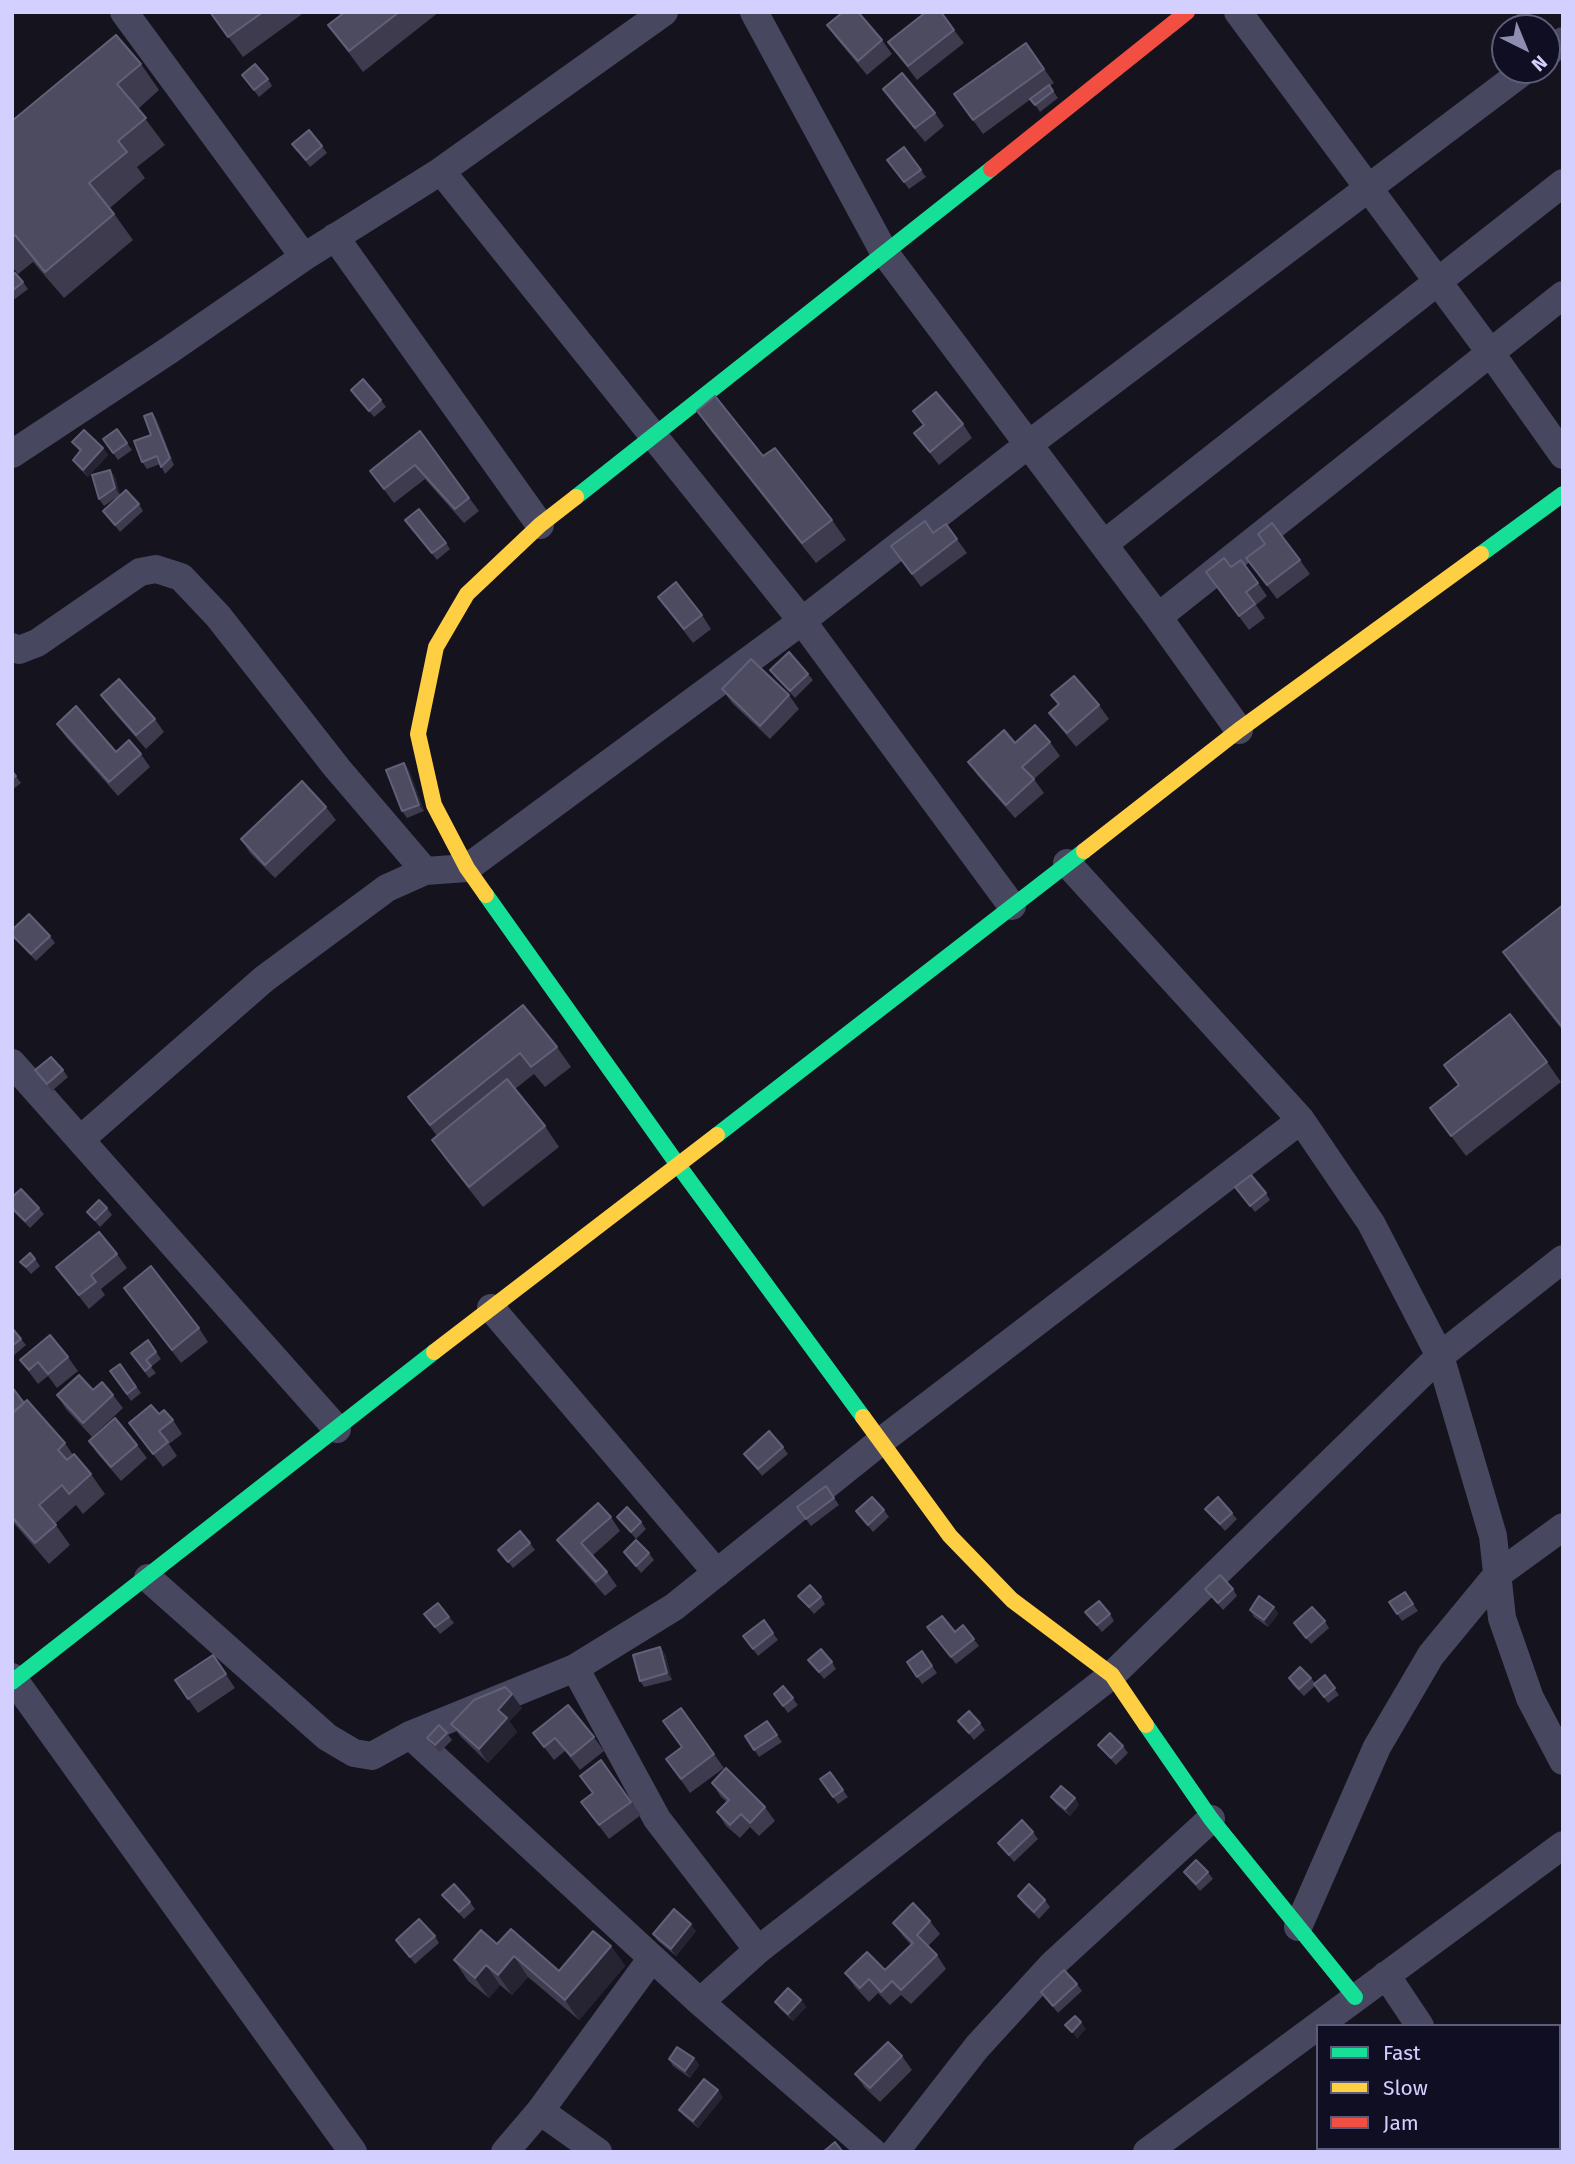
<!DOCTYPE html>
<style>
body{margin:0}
#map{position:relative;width:1575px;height:2164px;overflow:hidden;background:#14131e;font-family:"Fira Sans",sans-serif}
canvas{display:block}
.frame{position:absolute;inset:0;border:14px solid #d3d0ff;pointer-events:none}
.legend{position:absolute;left:1316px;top:2024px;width:245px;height:126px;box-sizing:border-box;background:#100e23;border:2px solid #5e5c7b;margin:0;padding:9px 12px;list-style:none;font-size:21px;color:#d3d0ff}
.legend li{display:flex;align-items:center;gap:14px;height:35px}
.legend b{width:35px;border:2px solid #5e5c7b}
.north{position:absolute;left:1491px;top:14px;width:70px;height:70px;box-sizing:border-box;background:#100e23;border:2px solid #5e5c7b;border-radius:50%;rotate:137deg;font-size:19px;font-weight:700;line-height:28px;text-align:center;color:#d3d0ff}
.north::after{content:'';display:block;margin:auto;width:24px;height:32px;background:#908eb0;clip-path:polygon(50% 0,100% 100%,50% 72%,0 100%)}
</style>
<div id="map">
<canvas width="1575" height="2164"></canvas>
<div class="frame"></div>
<ul class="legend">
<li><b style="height:9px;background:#16e098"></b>Fast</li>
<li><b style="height:9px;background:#ffcf43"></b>Slow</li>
<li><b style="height:9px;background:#f24e42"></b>Jam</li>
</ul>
<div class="north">N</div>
</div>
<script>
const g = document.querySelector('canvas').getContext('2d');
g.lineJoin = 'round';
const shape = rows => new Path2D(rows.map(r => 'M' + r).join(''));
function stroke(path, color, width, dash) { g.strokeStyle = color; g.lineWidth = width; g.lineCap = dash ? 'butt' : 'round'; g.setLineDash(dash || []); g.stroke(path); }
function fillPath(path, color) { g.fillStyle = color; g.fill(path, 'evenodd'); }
const street = shape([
 [124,12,304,257],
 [754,12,884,252,1158,617,1239,730],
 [1238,12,1490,352,1563,455],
 [1547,53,1563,41],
 [441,171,802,621,1012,906],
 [335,237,540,525],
 [12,454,168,351,304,257,441,171,664,12],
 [1104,544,1563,183],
 [1158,617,1563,295],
 [12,647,19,650,37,643,140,572,156,569,181,577,218,616,337,768,425,871],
 [1067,863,1301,1120,1371,1223,1440,1356,1493,1536,1502,1618,1530,1698,1563,1761],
 [12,1063,337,1429],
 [81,1139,264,979,387,888,425,871,467,868,802,621,1029,444,1525,70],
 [491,1308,717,1573],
 [148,1578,327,1737,354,1753,372,1756,410,1735,575,1668,674,1607,880,1442,1301,1120],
 [575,1668,657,1819,758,1950],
 [12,1677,353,2152],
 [410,1735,700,2002,873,2152],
 [1298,1927,1377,1747,1431,1655,1497,1575,1563,1527],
 [1386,1975,1420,2026],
 [700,2002,758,1950,1112,1675,1440,1356,1563,1259],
 [540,2111,598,2152],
 [1503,2148,1505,2152],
 [505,2152,540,2111,652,1958],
 [895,2152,977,2047,1053,1964,1211,1819],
 [1147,2152,1563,1845]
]);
const fast = shape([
 [576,497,991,169],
 [1481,554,1563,494],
 [486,895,678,1165,863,1417],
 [717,1135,1084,851],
 [12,1682,434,1352],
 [1146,1725,1211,1819,1355,1997]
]);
const slow = shape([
 [1084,851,1239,730,1481,554],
 [486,895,467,868,434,805,418,734,436,647,467,594,540,525,576,497],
 [434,1352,717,1135],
 [863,1417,950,1536,1012,1600,1112,1675,1146,1725]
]);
const jam = shape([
 [991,169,1187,12]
]);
const wall = shape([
 [210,12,305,12,243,57],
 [345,12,439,12,363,72,328,25],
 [1515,12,1533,12,1534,13,1522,22],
 [827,25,882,40,892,54,867,75,837,39],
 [954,30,964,43,917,80,888,42],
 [1026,43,1054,83,1050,86,1058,98,1040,112,1031,99,983,134,954,94],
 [141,64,159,90,138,109,165,145,137,167,145,178,110,208,133,240,64,298,33,262,18,274,12,267,12,121],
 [242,75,268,79,272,86,259,97],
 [883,89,935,113,944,126,925,142,892,102],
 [292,144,322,146,327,153,310,167],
 [904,147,926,177,909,189,887,160],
 [12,275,23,282,28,289,15,299,12,297],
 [351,390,381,400,386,407,374,417],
 [697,411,832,520,846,540,816,563,711,431],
 [913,411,963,424,972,438,939,465,914,433,923,425],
 [152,413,157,420,174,465,165,474,160,464,147,469,142,462,151,435],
 [117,429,132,450,118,460,103,439],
 [420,431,479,511,464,523,425,479,394,503,370,471],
 [72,442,103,448,108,455,88,477,78,467,73,460,80,452],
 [110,470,115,477,120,495,104,506,99,499],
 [139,504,143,511,120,532,103,511],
 [405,520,446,543,450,549,437,560],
 [946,524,967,553,921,587,891,546,933,533],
 [1246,558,1300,560,1310,574,1277,599],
 [1231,567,1258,583,1267,596,1256,605,1265,618,1249,630,1206,572],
 [658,597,702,615,711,629,693,643],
 [770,670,808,674,813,680,795,698,775,677],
 [722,689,789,695,799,709,770,739,732,703],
 [101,695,155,719,164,732,146,749,111,709],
 [1051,695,1099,705,1109,719,1076,747,1059,726,1049,713,1058,705],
 [57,724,116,752,141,754,150,767,118,796,66,737],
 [1050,742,1060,756,1034,779,1044,793,1015,818,978,776,968,762,1015,743],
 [404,763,409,770,424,811,407,818,402,811],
 [12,771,21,783,12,790],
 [326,807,336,820,275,878,250,853,241,839],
 [1563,905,1563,1031,1522,979,1503,952],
 [12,930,50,936,55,943,36,961,15,939,12,935],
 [523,1005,557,1047,571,1067,545,1087,534,1074,515,1089,545,1126,559,1147,483,1207,446,1160,432,1140,437,1136,408,1097],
 [1547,1062,1561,1082,1466,1156,1430,1108,1459,1085,1444,1065],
 [35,1070,63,1070,68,1077,52,1091],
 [1235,1187,1266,1193,1270,1200,1255,1212],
 [12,1197,39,1208,44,1214,30,1228,12,1210],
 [107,1208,112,1215,100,1227,87,1212],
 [117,1254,127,1268,101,1289,105,1295,89,1309,56,1267],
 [35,1259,40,1266,31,1274,20,1262],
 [124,1288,199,1328,208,1342,181,1363],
 [12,1328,26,1345,12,1357],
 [148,1340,161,1359,151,1367,156,1373,149,1378,131,1353],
 [68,1357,78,1371,57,1388,48,1376,38,1384,20,1360],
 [120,1364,141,1393,131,1401,110,1371],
 [12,1387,24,1403,65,1443,73,1455,91,1474,105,1494,83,1514,76,1505,55,1524,70,1545,49,1564,12,1521],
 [57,1395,113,1395,123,1408,92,1437,66,1409],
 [159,1414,173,1420,182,1434,169,1444,177,1456,163,1467,129,1423],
 [89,1441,137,1445,147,1458,121,1481,98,1454],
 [783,1447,788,1454,762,1476,744,1454],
 [826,1486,839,1505,811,1526,797,1507],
 [1205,1509,1232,1513,1237,1519,1225,1531],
 [884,1510,889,1517,873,1532,856,1511],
 [611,1517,620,1531,592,1556,607,1572,617,1586,605,1596,567,1553,557,1540],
 [617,1517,641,1522,646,1529,636,1539],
 [530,1543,535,1550,513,1568,498,1550],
 [624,1552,649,1553,654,1560,641,1573],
 [1205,1589,1233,1589,1237,1596,1223,1610],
 [1405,1592,1418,1611,1402,1621,1389,1602],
 [798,1596,821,1597,825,1604,814,1614],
 [438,1603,454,1623,440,1634,424,1614],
 [1274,1607,1278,1614,1268,1627,1254,1617,1250,1610],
 [1085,1612,1110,1614,1114,1621,1102,1632],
 [764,1620,778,1640,758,1656,743,1636],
 [1325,1621,1329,1628,1311,1644,1294,1623],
 [963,1625,979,1646,956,1664,927,1627,955,1632],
 [660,1647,665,1654,672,1680,644,1687,640,1681],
 [922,1651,937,1673,922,1684,907,1662],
 [213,1655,235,1688,198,1713,175,1680],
 [808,1660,832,1662,836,1669,824,1679],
 [1325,1675,1339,1695,1328,1703,1315,1686,1304,1696,1293,1685,1289,1678,1311,1678,1315,1683],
 [783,1686,798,1705,788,1713,774,1694],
 [522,1708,509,1721,517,1732,488,1763,461,1737,451,1724],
 [681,1708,724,1768,690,1793,666,1759,682,1747],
 [767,1721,782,1742,759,1757,745,1736],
 [958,1721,980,1723,985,1730,974,1740],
 [447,1733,452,1740,440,1752,432,1745,427,1738],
 [533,1733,594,1737,604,1751,580,1770,565,1751,554,1760],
 [1098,1745,1123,1746,1128,1753,1116,1765],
 [601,1760,641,1815,609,1839,581,1802,593,1794],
 [830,1772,848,1797,838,1804,820,1779],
 [712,1783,765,1807,775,1821,759,1836,750,1827,740,1838,726,1826,717,1812,727,1802,721,1797],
 [1051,1797,1075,1798,1079,1805,1070,1816,1056,1804],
 [1033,1832,1038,1839,1014,1862,998,1843],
 [1184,1872,1208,1872,1213,1879,1200,1891,1189,1879],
 [442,1895,470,1902,475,1909,464,1919],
 [1018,1896,1045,1900,1050,1907,1039,1919,1023,1903],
 [930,1921,940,1934,928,1946,937,1955,946,1969,911,2004,901,1995,890,2005,878,1993,869,2002,855,1987,845,1973,885,1970,911,1945,903,1936,893,1923],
 [696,1931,676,1956,658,1941,653,1934],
 [435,1936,439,1943,415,1964,396,1940],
 [497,1944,559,1971,611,1946,625,1966,579,2020,528,1977,512,1995,500,1985,489,1998,468,1981,454,1960],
 [1077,1984,1082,1991,1058,2013,1041,1992],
 [801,2000,806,2007,793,2021,780,2009,775,2002],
 [902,2056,912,2070,880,2102,865,2088,855,2074],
 [694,2058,699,2065,690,2078,673,2066,669,2059],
 [723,2097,698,2128,684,2116,679,2110]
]);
const shadedWall = shape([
 [152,413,157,420,174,465,170,458],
 [103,448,108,455,88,477,83,470],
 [110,470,115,477,120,495,115,488],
 [404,763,409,770,424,811,419,805],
 [1274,1607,1278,1614,1268,1627,1264,1620],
 [660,1647,665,1654,672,1680,667,1673],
 [512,1694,522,1708,509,1721,517,1732,488,1763,479,1749,498,1710],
 [1075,1798,1079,1805,1070,1816,1065,1809],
 [691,1924,696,1931,676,1956,671,1949],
 [611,1946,625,1966,579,2020,565,2000],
 [514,1956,528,1977,512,1995,498,1975],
 [486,1965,500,1985,489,1998,475,1978],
 [801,2000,806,2007,793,2021,788,2014],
 [1081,2022,1086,2029,1077,2039,1072,2032],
 [694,2058,699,2065,690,2078,685,2071],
 [718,2090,723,2097,698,2128,693,2121]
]);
const building = shape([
 [210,12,263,12,228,37,210,12],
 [345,12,399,12,349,51,328,25,345,12],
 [843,12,858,12,882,40,858,61,827,25,843,12],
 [926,12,941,12,954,30,908,66,888,42,926,12],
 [116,35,141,64,117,84,146,118,118,141,127,152,89,183,114,214,45,272,15,235,12,237,12,121,116,35],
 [1026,43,1044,69,973,120,954,94,1026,43],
 [255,64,268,79,254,90,242,75,255,64],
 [902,73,935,113,915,128,883,89,902,73],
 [1049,85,1053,91,1035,105,1030,99,1049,85],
 [309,130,322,146,306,160,292,144,309,130],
 [904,147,921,170,904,182,887,160,904,147],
 [15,273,23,282,12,291,12,275,15,273],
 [363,379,381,400,369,411,351,390,363,379],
 [936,392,963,424,930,452,914,433,924,425,913,411,936,392],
 [715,396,763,456,775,448,832,520,802,543,697,411,715,396],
 [152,413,170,458,161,467,157,456,142,462,134,441,151,435,144,416,152,413],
 [117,429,127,443,113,453,103,439,117,429],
 [84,430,103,448,83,470,73,460,81,450,72,442,84,430],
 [420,431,469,498,455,509,415,465,384,489,370,471,420,431],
 [110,470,115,488,99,499,92,475,110,470],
 [126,490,139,504,115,525,103,511,126,490],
 [419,509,446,543,432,553,405,520,419,509],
 [925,521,933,533,946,524,957,539,912,574,891,546,925,521],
 [1272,523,1300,560,1267,585,1246,558,1265,544,1258,534,1272,523],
 [1224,558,1231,567,1241,560,1258,583,1246,592,1255,604,1239,616,1206,572,1224,558],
 [676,582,702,615,684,629,658,597,676,582],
 [789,652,808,674,790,691,770,670,789,652],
 [751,659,789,695,760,726,722,689,751,659],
 [1074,676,1099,705,1067,733,1049,713,1059,704,1051,695,1074,676],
 [119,679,155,719,136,735,101,695,119,679],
 [76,706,116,752,129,740,141,754,109,782,57,724,76,706],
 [1035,725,1050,742,1022,767,1034,779,1006,805,968,762,1004,730,1015,743,1035,725],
 [404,763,419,805,402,811,386,770,404,763],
 [12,771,16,776,12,779,12,771],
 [302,781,326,807,265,865,241,839,302,781],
 [1563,905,1563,1028,1503,952,1563,905],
 [29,914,50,936,31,954,12,935,12,930,29,914],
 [523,1005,557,1047,531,1067,520,1053,430,1125,408,1097,523,1005],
 [1510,1014,1547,1062,1451,1136,1430,1108,1459,1085,1444,1065,1510,1014],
 [51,1057,63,1070,47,1084,35,1070,51,1057],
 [507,1079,545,1126,469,1187,432,1140,507,1079],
 [1251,1175,1266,1193,1250,1206,1235,1187,1251,1175],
 [21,1189,39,1208,25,1221,12,1208,12,1197,21,1189],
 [99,1200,107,1208,95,1220,87,1212,99,1200],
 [99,1232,117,1254,91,1275,96,1282,79,1295,56,1267,99,1232],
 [30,1253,35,1259,26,1267,20,1262,30,1253],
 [151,1266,199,1328,172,1350,124,1288,151,1266],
 [12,1328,21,1339,12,1346,12,1328],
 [50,1335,68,1357,48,1374,38,1362,29,1370,20,1360,50,1335],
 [148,1340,156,1352,146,1360,151,1366,145,1371,131,1353,148,1340],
 [120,1364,136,1387,127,1394,110,1371,120,1364],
 [79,1375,93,1390,102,1382,113,1395,83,1423,57,1395,79,1375],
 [12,1387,24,1403,13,1413,12,1412,12,1387],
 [27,1400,65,1443,58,1450,67,1460,74,1454,91,1474,69,1494,62,1485,39,1505,56,1525,35,1543,12,1517,12,1413,27,1400],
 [151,1405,159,1414,164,1410,173,1420,159,1431,168,1442,153,1454,129,1423,151,1405],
 [115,1418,137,1445,111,1467,89,1441,115,1418],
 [769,1431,783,1447,758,1469,744,1454,769,1431],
 [826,1486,834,1498,806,1519,797,1507,826,1486],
 [872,1497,884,1510,868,1525,856,1511,872,1497],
 [1218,1497,1232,1513,1220,1524,1205,1509,1218,1497],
 [598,1503,611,1517,581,1543,607,1572,596,1582,557,1540,598,1503],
 [627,1507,641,1522,631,1532,617,1517,627,1507],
 [520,1531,530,1543,508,1562,498,1550,520,1531],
 [636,1540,649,1553,636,1566,624,1552,636,1540],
 [1220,1575,1233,1589,1218,1603,1205,1589,1220,1575],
 [810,1585,821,1597,809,1607,798,1596,810,1585],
 [1405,1592,1413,1604,1397,1614,1389,1602,1405,1592],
 [1259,1596,1274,1607,1264,1620,1250,1610,1259,1596],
 [1099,1601,1110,1614,1097,1625,1085,1612,1099,1601],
 [438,1603,449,1617,435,1627,424,1614,438,1603],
 [1312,1607,1325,1621,1306,1638,1294,1623,1312,1607],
 [942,1616,955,1632,963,1625,974,1639,951,1657,927,1627,942,1616],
 [764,1620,773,1633,753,1649,743,1636,764,1620],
 [660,1647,667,1673,640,1681,633,1655,660,1647],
 [821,1649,832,1662,819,1672,808,1660,821,1649],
 [922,1651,932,1666,917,1677,907,1662,922,1651],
 [213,1655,226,1674,188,1699,175,1680,213,1655],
 [1300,1667,1311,1678,1299,1689,1289,1678,1300,1667],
 [1325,1675,1335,1688,1324,1697,1314,1684,1325,1675],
 [783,1686,793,1698,783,1706,774,1694,783,1686],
 [505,1687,512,1694,498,1710,507,1718,479,1749,451,1724,474,1700,505,1687],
 [568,1705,594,1737,571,1756,555,1738,544,1747,533,1733,568,1705],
 [681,1708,714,1754,681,1779,666,1759,682,1747,663,1721,681,1708],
 [969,1711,980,1723,969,1733,958,1721,969,1711],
 [767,1721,777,1735,754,1750,745,1736,767,1721],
 [439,1725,447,1733,435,1745,427,1738,439,1725],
 [1110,1733,1123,1746,1111,1758,1098,1745,1110,1733],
 [601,1760,631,1802,599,1825,581,1802,593,1793,580,1776,601,1760],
 [726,1768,765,1807,750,1823,741,1814,730,1825,717,1812,729,1800,712,1783,726,1768],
 [830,1772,843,1790,833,1797,820,1779,830,1772],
 [1061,1786,1075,1798,1065,1809,1051,1797,1061,1786],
 [1022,1820,1033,1832,1009,1855,998,1843,1022,1820],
 [1196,1860,1208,1872,1196,1884,1184,1872,1196,1860],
 [454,1884,470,1902,459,1912,442,1895,454,1884],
 [1029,1884,1045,1900,1034,1912,1018,1896,1029,1884],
 [913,1903,930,1921,917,1935,937,1955,901,1990,892,1981,881,1992,869,1979,860,1988,845,1973,867,1952,885,1970,913,1943,893,1923,913,1903],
 [674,1909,691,1924,671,1949,653,1934,674,1909],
 [419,1919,435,1936,410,1957,396,1940,419,1919],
 [511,1929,559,1971,593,1931,611,1946,565,2000,514,1956,498,1975,486,1965,475,1978,454,1960,481,1930,497,1944,511,1929],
 [1064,1970,1077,1984,1053,2006,1041,1992,1064,1970],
 [788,1988,801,2000,788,2014,775,2002,788,1988],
 [1075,2016,1081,2022,1072,2032,1065,2025,1075,2016],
 [888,2042,902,2056,870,2088,855,2074,888,2042],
 [677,2047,694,2058,685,2071,669,2059,677,2047],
 [704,2079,718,2090,693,2121,679,2110,704,2079],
 [835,2142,843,2152,823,2152,835,2142]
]);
stroke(street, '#47475f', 28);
stroke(fast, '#16e098', 16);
stroke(slow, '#ffcf43', 16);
stroke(jam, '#f24e42', 16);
fillPath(wall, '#3d3b4d');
fillPath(shadedWall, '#262432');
fillPath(building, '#4d4b60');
stroke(building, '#626079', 2);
</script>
